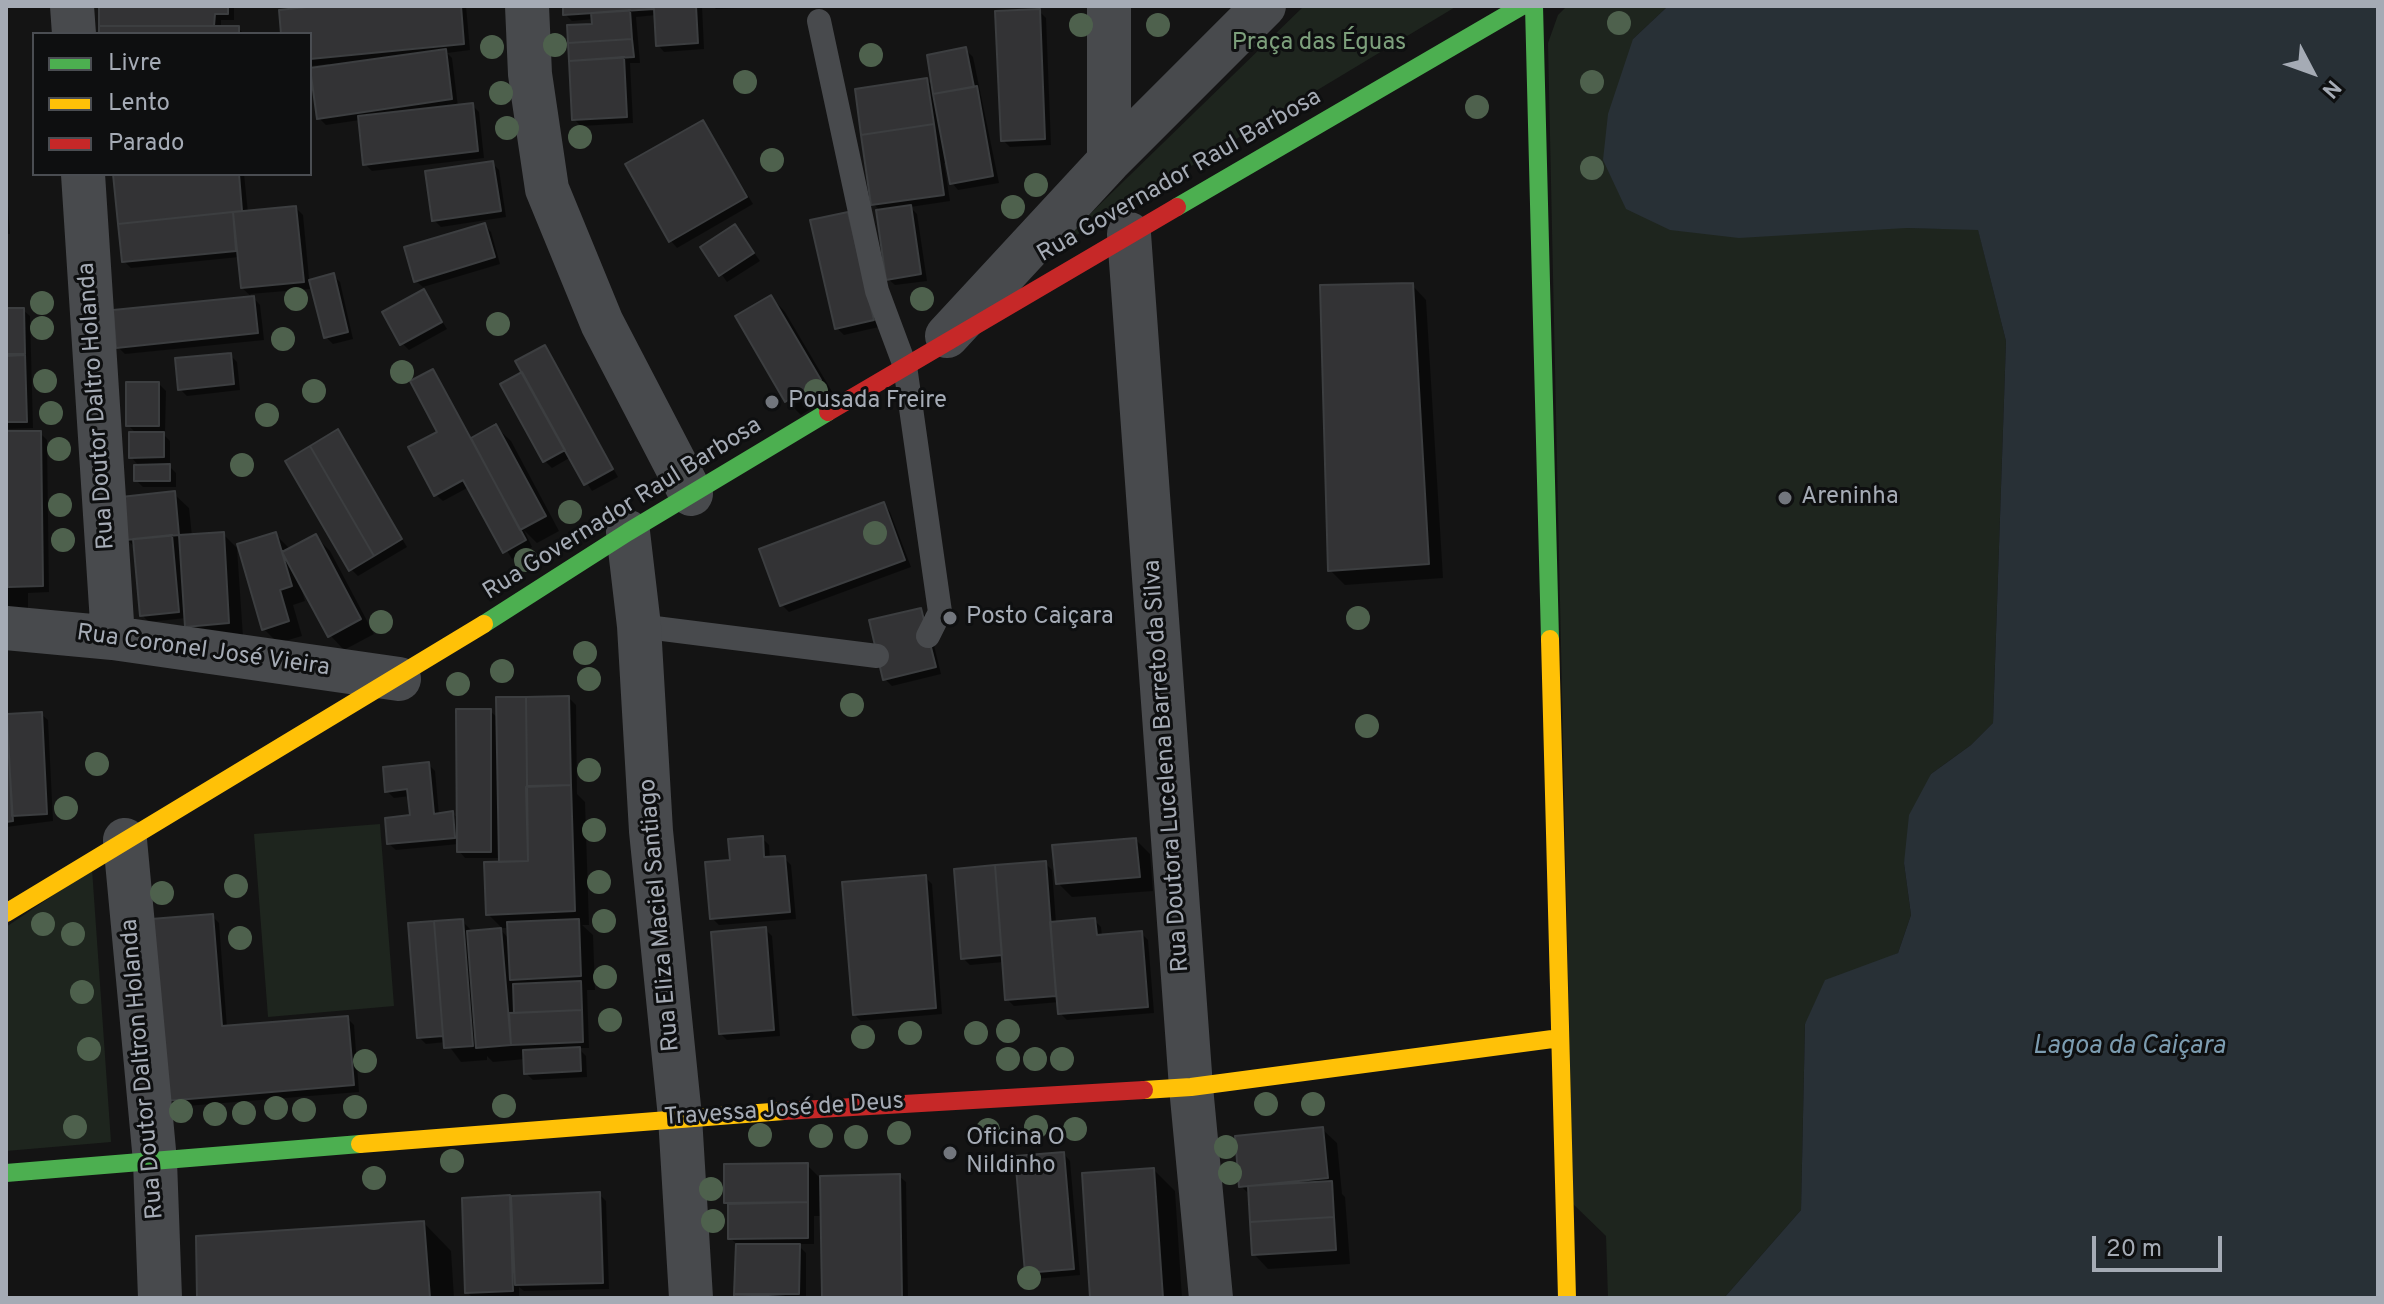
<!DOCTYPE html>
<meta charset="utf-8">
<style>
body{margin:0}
#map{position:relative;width:2384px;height:1304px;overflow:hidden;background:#141414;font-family:Overpass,sans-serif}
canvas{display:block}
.frame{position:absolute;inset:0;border:8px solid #a5abb5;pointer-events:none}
.legend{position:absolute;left:32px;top:32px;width:280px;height:144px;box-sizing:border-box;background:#0e0f10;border:2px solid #4a4d52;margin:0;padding:10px 14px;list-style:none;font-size:24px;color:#a5abb5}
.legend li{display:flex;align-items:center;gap:16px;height:40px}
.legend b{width:40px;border:2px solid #4a4d52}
.north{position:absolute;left:2272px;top:32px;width:80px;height:80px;-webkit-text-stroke:6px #0e0f10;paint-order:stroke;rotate:131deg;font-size:22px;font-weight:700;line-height:32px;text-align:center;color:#a5abb5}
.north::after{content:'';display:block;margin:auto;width:28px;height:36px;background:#a5abb5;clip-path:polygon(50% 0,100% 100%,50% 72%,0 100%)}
.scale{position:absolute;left:2092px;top:1236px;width:130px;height:36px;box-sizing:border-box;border:4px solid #a5abb5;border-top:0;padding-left:10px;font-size:24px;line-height:28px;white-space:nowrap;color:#a5abb5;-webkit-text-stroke:6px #0e0f10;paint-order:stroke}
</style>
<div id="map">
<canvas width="2384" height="1304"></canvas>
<div class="frame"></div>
<ul class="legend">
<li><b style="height:10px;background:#4caf50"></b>Livre</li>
<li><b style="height:10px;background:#ffc107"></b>Lento</li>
<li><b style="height:10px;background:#c62828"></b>Parado</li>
</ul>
<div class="north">N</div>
<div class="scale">20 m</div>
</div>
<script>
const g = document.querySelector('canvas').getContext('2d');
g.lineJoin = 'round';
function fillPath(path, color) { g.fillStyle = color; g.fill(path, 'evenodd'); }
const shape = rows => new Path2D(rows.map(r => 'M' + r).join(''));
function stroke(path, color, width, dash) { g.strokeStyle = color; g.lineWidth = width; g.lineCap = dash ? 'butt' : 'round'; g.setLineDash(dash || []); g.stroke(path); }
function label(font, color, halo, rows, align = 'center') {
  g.font = font + ' Overpass,sans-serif'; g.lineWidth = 6; g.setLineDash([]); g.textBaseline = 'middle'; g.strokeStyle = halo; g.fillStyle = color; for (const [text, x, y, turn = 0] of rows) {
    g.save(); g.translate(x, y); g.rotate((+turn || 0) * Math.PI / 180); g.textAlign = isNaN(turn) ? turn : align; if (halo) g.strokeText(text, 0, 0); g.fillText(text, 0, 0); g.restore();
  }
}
const green = shape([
 [1304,6,1457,6,1055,248],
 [1567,6,1668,6,1633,39,1906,228,1978,229,2006,341,1993,723,1971,745,1931,774,1904,863,1911,915,1898,953,1871,966,1805,1024,1801,1210,1724,1298,1608,1298,1606,1236,1573,1204,1548,43,1558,15],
 [380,824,394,1006,268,1017,254,834],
 [92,869,111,1142,6,1151,6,927]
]);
const water = shape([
 [1668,6,2378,6,2378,1298,1724,1298,1801,1210,1805,1024,1825,980,1898,953,1911,915,1904,863,1909,815,1931,774,1971,745,1993,723,2006,341,1978,230,1906,228,1739,238,1670,230,1626,209,1603,160,1608,114,1633,39]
]);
const shadow = shape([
 [101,6,234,6,234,20,221,20,221,28,238,28,244,34,101,34],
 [331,6,466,6,470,50,447,53,452,58,458,107,472,105,479,112,484,158,372,171,365,164,360,120,326,125,319,118,329,68,329,64,310,66,310,34,283,34],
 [565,6,702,6,704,49,664,52,658,45,656,15,636,17,640,63,630,63,633,123,581,126,574,119,594,19,572,21,565,14],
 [713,6,798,6,716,9],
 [1039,11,1046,18,1051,145,1010,147,1003,140],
 [966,50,973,57,999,183,958,190,952,183,948,162,944,163,950,201,910,207,917,214,927,281,895,285,888,279,881,211,873,204,927,80,935,88],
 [703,122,753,204,677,248,671,241],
 [492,163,499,170,506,217,441,227,434,220],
 [114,174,244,174,248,213,296,208,303,215,310,289,250,294,260,305,264,340,125,354,118,347,253,298,242,288,239,257,131,268,124,261],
 [6,180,10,234,6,234],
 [848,214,879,327,844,335,837,328],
 [484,225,491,232,500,264,423,287,416,281],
 [735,226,760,261,727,282,703,248],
 [333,275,340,282,353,339,333,344,326,337],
 [1412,285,1426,300,1443,578,1345,585,1330,570],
 [423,291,447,329,409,350,402,343],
 [771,297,785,312,834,395,801,415,786,400],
 [6,310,23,310,30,316,33,428,6,429],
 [544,347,618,477,592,491,571,457,552,468,545,461,525,373],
 [230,355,237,362,240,390,187,396,180,389],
 [432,371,473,440,496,427,511,441,559,531,537,543,524,530,532,547,512,559,469,487,443,501,436,495,440,432],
 [159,384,166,391,165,432,161,432,170,441,170,463,166,463,176,473,176,487,143,487,136,480,140,467,131,457,137,434,128,425],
 [338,432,407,547,358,576,351,569],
 [40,433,47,440,49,592,28,593,28,608,6,608,6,468],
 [174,494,189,508,192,536,223,534,237,548,243,637,201,640,187,626,186,618,149,622,142,615,135,548,127,539],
 [884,505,890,512,911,567,789,612,782,605,761,551],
 [275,534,291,550,315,536,330,551,374,634,344,650,330,635,301,587,305,601,293,605,302,636,278,643,264,629],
 [920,610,927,617,941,674,892,686,885,679],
 [569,698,576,705,577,794,585,802,589,925,582,925,593,935,595,990,587,990,589,1048,578,1048,586,1056,587,1077,533,1080,526,1073,525,1059,493,1062,487,1056,487,1060,461,1062,446,1042,426,1044,419,1037,410,925,462,921,474,933,501,930,510,940,509,928,502,928,488,914,501,858,465,858,459,851,459,844,396,850,389,844,412,817,410,796,394,798,387,791,428,764,435,771,439,815,452,813,459,819,490,711,499,719],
 [6,713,41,714,48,720,53,821,6,827],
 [762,838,769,845,770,859,784,858,791,865,796,919,719,925,712,918,732,861],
 [1136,840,1150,854,1153,891,1072,897,1058,883],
 [1045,863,1052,870,1056,923,1094,920,1101,927,1102,936,1141,933,1148,940,1154,1013,1067,1020,1060,1013,1059,1002,1014,1006,1007,999,1004,962,970,965,963,958],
 [925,877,932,884,942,1014,861,1021,854,1014],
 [212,916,219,923,227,1028,347,1018,354,1025,359,1092,174,1107,167,1100],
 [765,929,772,936,780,1036,727,1040,721,1034],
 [1322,1129,1337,1143,1342,1194,1345,1197,1350,1264,1268,1269,1254,1254,1251,1196,1241,1186],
 [1064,1154,1070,1161,1080,1275,1034,1279,1027,1272],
 [807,1165,820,1178,899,1176,906,1182,908,1298,824,1298,823,1216,814,1216,814,1244,797,1244,806,1253,806,1298,735,1298,738,1245,730,1238,730,1207,726,1203],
 [1154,1170,1175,1191,1182,1298,1092,1298],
 [599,1194,606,1201,609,1289,524,1291,519,1287,519,1297,495,1298,473,1298,467,1292,464,1200],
 [424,1223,451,1251,454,1298,199,1298]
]);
const building = shape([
 [99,6,228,6,228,14,215,14,214,26,99,26,99,6],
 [316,6,461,6,464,44,310,59,310,34,281,34,279,10,316,6],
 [563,6,696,6,698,43,656,46,654,9,563,15,563,6],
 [1040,9,1045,139,1001,141,995,11,1040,9],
 [630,10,632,39,568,43,567,25,592,24,591,13,630,10],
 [99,26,239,26,239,34,99,34,99,26],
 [632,39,634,57,569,61,568,43,632,39],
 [966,47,974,87,933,94,927,55,966,47],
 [446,49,452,99,317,119,310,68,446,49],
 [624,57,627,117,572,120,569,61,624,57],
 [927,78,934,124,861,135,855,89,927,78],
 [977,86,993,176,950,184,933,94,977,86],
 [473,103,478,151,363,165,358,116,473,103],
 [703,120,747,197,669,242,625,164,703,120],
 [934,124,944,195,871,205,861,135,934,124],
 [493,161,501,211,432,221,425,171,493,161],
 [113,174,239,174,242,211,118,224,113,174],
 [911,205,921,274,886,280,876,210,911,205],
 [296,206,304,282,241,288,233,212,296,206],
 [233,212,236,251,122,262,118,224,233,212],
 [848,212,874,320,835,329,810,220,848,212],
 [485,223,495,257,414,282,404,247,485,223],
 [735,224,754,253,719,276,700,247,735,224],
 [334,273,348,332,324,338,309,280,334,273],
 [1413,283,1429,564,1328,571,1320,285,1413,283],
 [424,289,442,322,400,345,382,312,424,289],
 [771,295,821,380,785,402,735,316,771,295],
 [254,296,258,333,116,348,113,310,254,296],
 [6,308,24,308,25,354,6,354,6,308],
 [545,345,613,469,584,485,515,361,545,345],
 [231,353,234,384,178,390,175,358,231,353],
 [25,355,27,422,6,422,6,356,25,355],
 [433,369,526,540,503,553,463,480,434,496,408,447,437,432,410,381,433,369],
 [522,372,565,450,543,462,500,384,522,372],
 [126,382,159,382,159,426,126,426,126,382],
 [496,424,546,516,520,530,471,438,496,424],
 [338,429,402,539,374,556,310,446,338,429],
 [6,431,41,431,43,586,8,587,6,431],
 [129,432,164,432,164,457,129,458,129,432],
 [310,446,374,556,349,571,285,461,310,446],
 [170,464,170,481,134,481,134,465,170,464],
 [175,491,179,535,125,540,121,497,175,491],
 [884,502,905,560,780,606,759,549,884,502],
 [224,532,229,623,185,627,179,535,224,532],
 [276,532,292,586,280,590,289,621,262,630,237,544,276,532],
 [316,534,361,619,328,637,282,552,316,534],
 [172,535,179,612,140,616,133,539,172,535],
 [921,608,936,667,883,680,869,620,921,608],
 [569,696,571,785,527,786,526,697,569,696],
 [496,697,526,697,528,861,499,862,496,697],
 [456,709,491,709,491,852,457,852,456,709],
 [6,711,13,821,6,822,6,711],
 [42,712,47,814,12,816,7,714,42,712],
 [429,762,434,814,453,811,455,838,387,844,385,818,410,815,407,789,385,792,383,767,429,762],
 [571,785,575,911,486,915,484,862,528,861,526,787,571,785],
 [763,836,764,857,785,856,790,912,710,919,705,862,730,860,728,839,763,836],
 [1136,838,1140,877,1056,884,1052,845,1136,838],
 [1046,861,1056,996,1005,1000,995,865,1046,861],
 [995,865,1002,955,961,959,954,869,995,865],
 [926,875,936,1008,853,1015,842,882,926,875],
 [213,914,222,1026,348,1016,354,1085,165,1101,151,919,213,914],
 [1095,918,1097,935,1142,931,1148,1007,1058,1014,1050,922,1095,918],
 [463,919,473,1046,444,1048,434,921,463,919],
 [579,919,581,976,510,980,507,922,579,919],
 [434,921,443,1036,417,1038,408,923,434,921],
 [766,927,774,1030,719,1034,711,932,766,927],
 [501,928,511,1045,476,1048,467,931,501,928],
 [581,981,582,1010,514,1013,513,984,581,981],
 [582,1010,583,1042,511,1045,509,1013,582,1010],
 [580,1047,581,1071,524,1074,523,1050,580,1047],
 [1323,1127,1328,1178,1239,1187,1235,1136,1323,1127],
 [1064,1152,1074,1269,1025,1273,1015,1156,1064,1152],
 [808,1163,808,1202,724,1203,724,1164,808,1163],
 [1154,1168,1163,1298,1090,1298,1082,1173,1154,1168],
 [900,1174,902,1298,822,1298,820,1176,900,1174],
 [1332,1181,1334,1217,1250,1222,1248,1186,1332,1181],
 [600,1192,603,1283,515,1285,511,1196,600,1192],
 [510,1195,513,1291,465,1293,462,1198,510,1195],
 [808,1202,808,1238,728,1239,728,1204,808,1202],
 [1334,1217,1336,1250,1252,1255,1250,1222,1334,1217],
 [424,1221,430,1298,197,1298,196,1236,424,1221],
 [736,1244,800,1244,799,1294,734,1294,736,1244],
 [734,1294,803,1298,734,1298,734,1294]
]);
const lane = shape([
 [819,21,877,291,905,366,940,612,928,636],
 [639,626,877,656]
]);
const street = shape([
 [72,6,74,34],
 [527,6,530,74,547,189,602,323,691,494],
 [1109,6,1109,161],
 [83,174,113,638],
 [1129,234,1191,1087,1211,1298],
 [947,336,1109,161,1264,6],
 [628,532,639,626,651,831,680,1117,691,1298],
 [6,628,113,638,399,679],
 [125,840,155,1161,160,1298]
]);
const fast = shape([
 [1534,6,1550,639],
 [1177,207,1522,6],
 [484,624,628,532,828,412],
 [6,1173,360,1144]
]);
const slow = shape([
 [1550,639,1567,1298],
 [6,913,484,624],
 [1144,1090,1191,1087,1560,1038],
 [360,1144,784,1111]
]);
const jam = shape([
 [828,412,1177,207],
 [784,1111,1144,1090]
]);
const trees = [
 [1619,23],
 [1081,25],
 [1158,25],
 [555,45],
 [492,47],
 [871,55],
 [745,82],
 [1592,82],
 [501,93],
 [1477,107],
 [507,128],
 [580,137],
 [772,160],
 [1592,168],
 [1036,185],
 [1013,207],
 [296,299],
 [922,299],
 [42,303],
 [498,324],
 [42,328],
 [283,339],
 [402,372],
 [45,381],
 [314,391],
 [816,391],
 [51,413],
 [267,415],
 [59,449],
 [242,465],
 [60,505],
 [570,512],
 [875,533],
 [63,540],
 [526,560],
 [1358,618],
 [381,622],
 [585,653],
 [502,671],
 [589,679],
 [458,684],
 [852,705],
 [1367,726],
 [97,764],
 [589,770],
 [66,808],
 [594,830],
 [599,882],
 [236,886],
 [162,893],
 [604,921],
 [43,924],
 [73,934],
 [240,938],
 [605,977],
 [82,992],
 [610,1020],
 [1008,1031],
 [910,1033],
 [976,1033],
 [863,1037],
 [89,1049],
 [1008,1059],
 [1035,1059],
 [1062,1059],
 [365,1061],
 [1266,1104],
 [1313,1104],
 [504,1106],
 [355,1107],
 [276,1108],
 [304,1110],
 [181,1111],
 [244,1113],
 [215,1114],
 [75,1127],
 [1036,1127],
 [1075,1129],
 [988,1130],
 [899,1133],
 [760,1135],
 [821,1136],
 [856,1137],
 [1226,1147],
 [452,1161],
 [1230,1173],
 [374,1178],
 [711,1189],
 [713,1221],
 [1029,1278]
];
const markers = [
 [772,402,8,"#72767d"],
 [1785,498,8,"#72767d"],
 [950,618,8,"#72767d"],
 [950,1153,8,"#72767d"]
];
const parkNames = [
 ["Praça das Éguas",1319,44]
];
const streetNames = [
 ["Rua Governador Raul Barbosa",1180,177,-30],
 ["Rua Doutor Daltro Holanda",98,406,-94],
 ["Rua Governador Raul Barbosa",623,510,-32],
 ["Rua Coronel José Vieira",203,652,8],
 ["Rua Doutora Lucelena Barreto da Silva",1168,766,-94],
 ["Rua Eliza Maciel Santiago",661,915,-95],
 ["Rua Doutor Daltron Holanda",144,1069,-95],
 ["Travessa José de Deus",784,1111,-4]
];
const poiNames = [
 ["Pousada Freire",788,402],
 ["Areninha",1801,498],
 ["Posto Caiçara",966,618],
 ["Oficina O",966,1139],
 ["Nildinho",966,1167]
];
const waterNames = [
 ["Lagoa da Caiçara",2129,1048]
];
fillPath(green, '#1e251e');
fillPath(water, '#283036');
fillPath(shadow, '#0007');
fillPath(building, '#333335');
stroke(building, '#3c3e40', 2);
stroke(lane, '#484a4d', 24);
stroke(street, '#484a4d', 44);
stroke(fast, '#4caf50', 18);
stroke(slow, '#ffc107', 18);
stroke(jam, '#c62828', 18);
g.fillStyle = '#4e614d';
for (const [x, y] of trees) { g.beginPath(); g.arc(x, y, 12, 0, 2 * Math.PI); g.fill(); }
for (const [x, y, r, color] of markers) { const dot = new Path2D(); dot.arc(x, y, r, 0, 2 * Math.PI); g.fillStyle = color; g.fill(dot); stroke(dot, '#0e0f10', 3); }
label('24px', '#7da07c', '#0e0f10', parkNames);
label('24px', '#a5abb5', '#0e0f10', streetNames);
label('24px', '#a5abb5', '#0e0f10', poiNames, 'left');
label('italic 26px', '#7c9cb0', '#0e0f10', waterNames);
</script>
